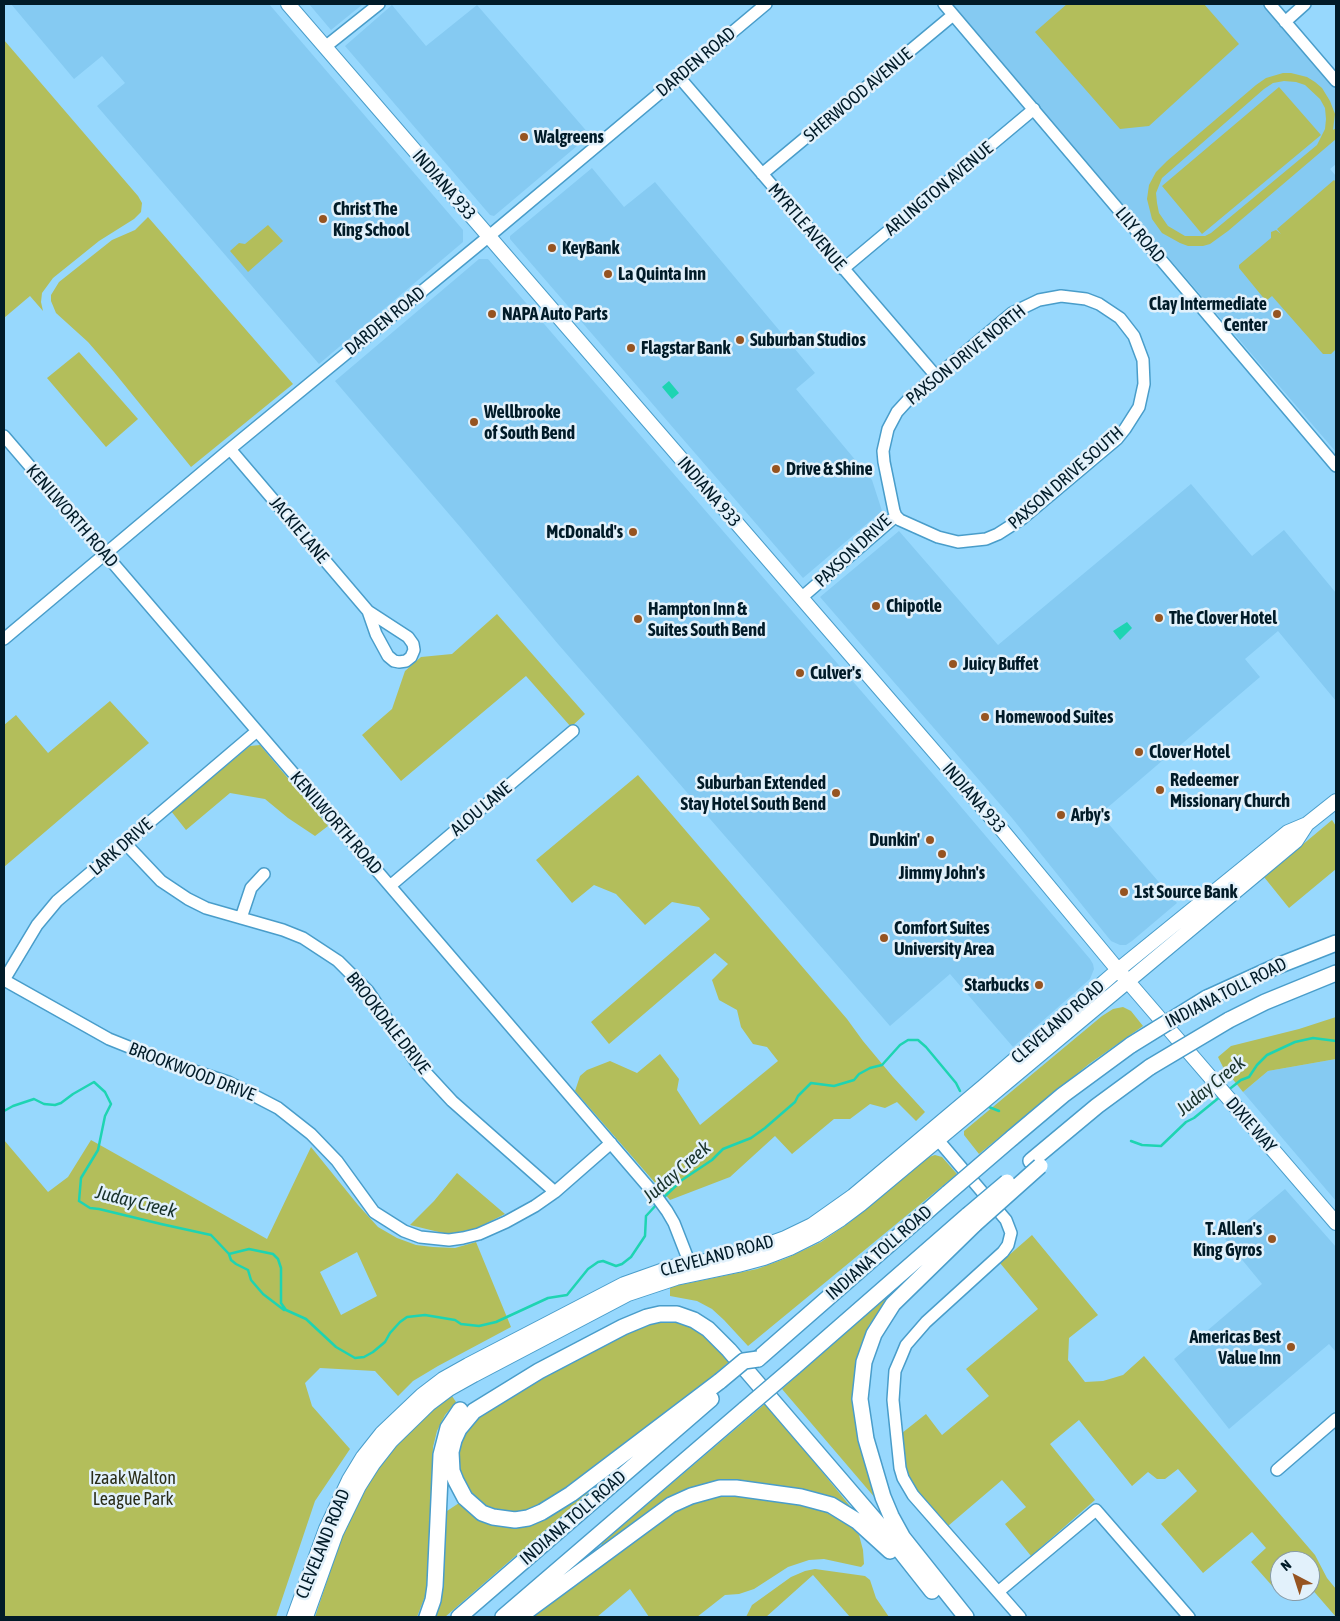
<!DOCTYPE html>
<style>
body{margin:0}
#map{position:relative;width:1340px;height:1621px;overflow:hidden;background:#97d8fd;font-family:"Asap Condensed",sans-serif}
canvas{display:block}
.frame{position:absolute;inset:0;border:5px solid #011b28;pointer-events:none}
.north{position:absolute;left:1270px;top:1551px;width:50px;height:50px;box-sizing:border-box;background:#e2f1fb;border:1px solid #889ba7;border-radius:50%;rotate:320deg;font-size:14px;font-weight:700;line-height:20px;text-align:center;color:#011b28}
.north::after{content:'';display:block;margin:auto;width:18px;height:22px;background:#965421;clip-path:polygon(50% 0,100% 100%,50% 72%,0 100%)}
</style>
<div id="map">
<canvas width="1340" height="1621"></canvas>
<div class="frame"></div>
<div class="north">N</div>
</div>
<script>
const g = document.querySelector('canvas').getContext('2d');
g.lineJoin = 'round';
function fillPath(path, color) { g.fillStyle = color; g.fill(path, 'evenodd'); }
const shape = rows => new Path2D(rows.map(r => 'M' + r).join(''));
function stroke(path, color, width, dash) { g.strokeStyle = color; g.lineWidth = width; g.lineCap = dash ? 'butt' : 'round'; g.setLineDash(dash || []); g.stroke(path); }
function label(font, color, halo, rows, align = 'center') {
  g.font = font + ' "Asap Condensed",sans-serif'; g.lineWidth = 5; g.setLineDash([]); g.textBaseline = 'middle'; g.strokeStyle = halo; g.fillStyle = color; for (const [text, x, y, turn = 0] of rows) {
    g.save(); g.translate(x, y); g.rotate((+turn || 0) * Math.PI / 180); g.textAlign = isNaN(turn) ? turn : align; if (halo) g.strokeText(text, 0, 0); g.fillText(text, 0, 0); g.restore();
  }
}
const built = shape([
 [11,4,269,4,463,230,463,242,319,364,97,106,125,83,102,56,74,79],
 [309,4,363,4,331,30],
 [950,4,1265,4,1336,86,1336,164,1330,169,1336,176,1336,452],
 [392,5,426,46,477,5,590,135,494,216,490,215,345,46],
 [592,168,624,207,655,182,815,373,796,389,872,480,882,511,803,578,510,239,510,236],
 [479,259,488,259,945,788,1090,959,1093,964,1094,969,1090,979,1013,1047,950,974,890,1026,558,644,461,528,335,381],
 [1191,484,1252,556,1284,530,1336,593,1336,701,1278,631,1245,659,1260,677,1100,814,1177,903,1132,941,1126,945,1120,945,1111,941,1012,818,820,597,899,531,998,645],
 [1336,1059,1336,1201,1243,1092,1268,1071],
 [1285,1189,1336,1247,1336,1352,1329,1344,1229,1429,1174,1359,1262,1284,1225,1239]
]);
const green = shape([
 [1067,4,1204,4,1239,44,1149,126,1120,129,1035,32],
 [4,40,138,196,142,203,141,212,134,219,99,241,53,278,42,293,41,302,43,311,30,296,4,318],
 [1283,73,1291,73,1307,77,1315,82,1322,88,1330,101,1335,114,1333,130,1336,128,1336,139,1228,231,1210,244,1203,246,1188,246,1180,243,1162,233,1152,219,1147,199,1149,185,1156,172,1167,161,1256,85,1266,78],
 [1284,81,1296,82,1305,85,1320,99,1325,108,1326,119,1325,129,1317,145,1211,233,1205,236,1185,236,1168,226,1159,213,1157,203,1156,193,1162,178,1264,89,1273,83],
 [1279,87,1321,135,1202,234,1162,186],
 [1334,180,1336,182,1336,349,1331,354,1323,354,1272,296,1266,301,1239,268,1239,265,1271,238,1271,232,1276,230,1281,234,1277,229],
 [148,217,293,384,191,467,114,372,88,342,56,313,51,301,51,295,59,282,112,240,135,230],
 [268,225,283,241,248,272,230,251,239,243,245,244],
 [79,352,138,419,106,447,47,378],
 [497,614,585,714,571,727,526,676,401,781,362,735,392,709,405,671,421,657,452,654],
 [110,701,149,743,4,867,4,725,16,715,48,753],
 [260,745,328,826,315,836,288,818,265,799,230,793,186,830,171,811,250,746],
 [638,775,847,1019,863,1041,893,1077,925,1112,916,1121,897,1102,885,1108,870,1104,850,1119,834,1119,792,1154,775,1136,730,1177,670,1200,575,1091,580,1076,587,1070,610,1061,637,1073,660,1054,679,1079,677,1090,700,1125,778,1061,767,1047,753,1044,741,1027,737,1010,719,1000,712,980,728,964,715,953,609,1044,591,1022,710,919,699,907,672,902,645,925,616,894,594,885,572,903,536,860],
 [1332,820,1336,826,1336,869,1289,908,1264,877],
 [1123,1007,1131,1011,1143,1026,1089,1064,979,1154,964,1135,964,1131,1102,1016,1113,1009],
 [1336,1017,1336,1059,1268,1071,1243,1092,1223,1067,1218,1057,1231,1046,1299,1029],
 [4,1140,48,1192,68,1177,91,1140,267,1239,311,1147,358,1205,378,1227,397,1238,416,1245,433,1247,455,1248,476,1242,511,1327,438,1366,413,1381,398,1396,375,1371,320,1368,305,1383,312,1406,350,1449,315,1501,276,1617,4,1617],
 [357,1252,377,1296,341,1315,320,1272],
 [935,1155,942,1157,957,1174,748,1346,724,1320,712,1309,697,1301,670,1296,670,1287,757,1269,787,1258,821,1242,849,1223,929,1157],
 [457,1173,505,1214,475,1229,447,1234,410,1225,434,1201],
 [1032,1235,1098,1315,1069,1338,1068,1360,1085,1382,1103,1381,1123,1375,1144,1356,1315,1555,1327,1578,1336,1589,1336,1617,1310,1587,1310,1561,1280,1561,1280,1591,1289,1591,1282,1597,1251,1562,1266,1548,1252,1532,1203,1573,1161,1524,1197,1491,1178,1469,1165,1479,1157,1479,1148,1472,1132,1486,1079,1420,1050,1444,1095,1500,1031,1556,1005,1524,1026,1507,1002,1480,948,1526,912,1486,902,1457,902,1433,926,1414,942,1435,989,1396,966,1369,1038,1309,1000,1263],
 [899,1286,900,1288,881,1310,869,1325,857,1360,854,1383,853,1408,857,1433,877,1499,876,1499,782,1389],
 [673,1319,696,1328,730,1361,682,1402,555,1498,532,1510,508,1514,482,1506,472,1498,457,1466,458,1444,470,1421,505,1396,642,1324],
 [452,1396,456,1402,445,1415,437,1431,433,1447,429,1575,427,1591,417,1617,315,1617,345,1527,370,1478,392,1449,426,1415],
 [766,1403,854,1511,814,1492,756,1483,720,1481,701,1485,683,1491,665,1500,603,1546,601,1544],
 [586,1491,588,1493,445,1617,433,1617,444,1513,459,1503,469,1513,484,1521,503,1527,521,1527,538,1521,555,1513],
 [733,1495,802,1505,825,1512,850,1526,859,1535,863,1550,864,1564,861,1567,824,1559,809,1560,788,1567,754,1589,739,1594,725,1595,697,1617,649,1617,630,1589,597,1617,531,1617,669,1514,710,1496],
 [815,1569,865,1576,870,1580,876,1598,889,1617,850,1617,813,1575,766,1617,746,1617,752,1605,791,1577,805,1571]
]);
const water = shape([
 [669,381,679,393,672,399,662,387],
 [1127,622,1132,628,1120,640,1113,631]
]);
const stream = shape([
 [1227,1091,1241,1080,1249,1077,1257,1065,1267,1055,1295,1042,1313,1038,1336,1041],
 [989,1107,999,1111],
 [4,1111,13,1106,34,1099,44,1104,55,1105,61,1103,73,1094,94,1082,105,1092,111,1104,105,1116,98,1150,81,1178,79,1201,90,1208,99,1209,161,1224,211,1235,229,1254,249,1249,273,1254,278,1259,281,1268,281,1303,286,1310,306,1319,336,1347,355,1358,364,1357,373,1352,385,1342,390,1333,400,1322,407,1317,425,1315,455,1320,461,1324,479,1326,496,1322,548,1298,567,1295,588,1269,598,1262,603,1261,616,1266,622,1264,631,1257,645,1236,646,1216,658,1203],
 [1131,1141,1142,1145,1161,1146,1186,1122,1194,1118,1221,1096],
 [662,1199,682,1180,712,1160,723,1149,751,1138,765,1128,795,1102,798,1096,811,1083,834,1086,854,1080,859,1074,870,1068,882,1065,900,1045,908,1040,918,1040,926,1047,956,1083,960,1091],
 [229,1254,231,1260,236,1264,248,1270,251,1280,263,1294,284,1310]
]);
const minor = shape([
 [944,4,1336,466],
 [1270,4,1336,81],
 [1285,22,1305,4],
 [325,47,379,4],
 [679,77,936,376],
 [762,174,953,15],
 [843,269,1034,109],
 [1061,296,1086,299,1099,304,1120,318,1134,336,1143,360,1144,384,1139,407,1125,429,1117,439,1023,518,998,534,986,539,958,542,938,537,900,520,896,516,894,511,884,462,883,451,888,429,897,412,908,400,1012,313,1039,300,1061,296],
 [4,436,656,1196,667,1211,674,1223,690,1264],
 [230,449,368,611,376,634,388,656,394,661,399,662,406,661,411,657,414,650,413,644,408,637,368,611],
 [801,598,896,516],
 [4,639,230,449,488,237,766,4],
 [125,843,161,881,188,899,206,908,283,930,303,938,338,961,368,991,416,1062,452,1101,555,1192],
 [390,886,573,731],
 [241,918,251,888,264,874],
 [4,980,109,1039,169,1063,228,1082,278,1108,311,1134,337,1161,374,1212,404,1231,420,1237,449,1240,463,1238,479,1234,506,1222,535,1206,555,1192,611,1143],
 [4,980,37,925,57,901,257,731],
 [933,1134,1006,1220,1011,1233,1008,1245,1003,1252,926,1322,906,1345,901,1357,895,1371,893,1400,900,1468,903,1478,913,1495,1020,1617],
 [1277,1470,1336,1419],
 [998,1592,1096,1510,1189,1617]
]);
const major = shape([
 [288,4,1002,830,1118,970,1336,1223],
 [294,1617,326,1529,349,1480,363,1457,382,1433,422,1395,443,1379,468,1365,624,1284,672,1267,712,1260,760,1247,785,1238,812,1225,853,1196,984,1086,1118,970,1288,832,1307,824,1336,801],
 [306,1617,336,1533,359,1486,373,1464,391,1441,429,1404,449,1389,474,1375,628,1294,676,1278,738,1265,764,1258,790,1248,816,1235,841,1219,861,1204,1296,841,1307,824]
]);
const highway = shape([
 [1207,998,1275,967,1336,943],
 [1229,1020,1265,1002,1336,973],
 [1012,1138,1063,1095,1131,1045],
 [1031,1161,1097,1106,1150,1067],
 [758,1359,948,1193],
 [794,1367,968,1215],
 [720,1381,571,1494,542,1512,528,1518,515,1520,493,1517,482,1513,465,1498,456,1481,452,1471,451,1452,454,1440,459,1429,474,1411,539,1371,623,1327,647,1317,660,1314,677,1314,694,1320,708,1329,729,1350,887,1534,932,1591],
 [896,1529,966,1617],
 [902,1536,891,1516,883,1497,866,1439,860,1399,864,1362,874,1334,893,1304,975,1224],
 [427,1617,433,1600,435,1586,441,1455,448,1428,460,1410],
 [459,1617,711,1399],
 [503,1617,745,1409],
 [519,1617,671,1505,691,1496,720,1488,736,1488,801,1497,831,1505,857,1521,890,1551]
]);
const highwayBridge = shape([
 [1131,1045,1207,998],
 [1150,1067,1229,1020],
 [948,1193,1012,1138],
 [968,1215,1007,1182],
 [975,1224,1040,1166],
 [720,1381,744,1361,758,1359],
 [745,1409,794,1367]
]);
const markers = [
 [524,137,5,"#965421"],
 [323,219,5,"#965421"],
 [552,248,5,"#965421"],
 [608,274,5,"#965421"],
 [492,314,5,"#965421"],
 [1277,314,5,"#965421"],
 [740,340,5,"#965421"],
 [631,348,5,"#965421"],
 [474,422,5,"#965421"],
 [776,469,5,"#965421"],
 [633,532,5,"#965421"],
 [876,606,5,"#965421"],
 [1159,618,5,"#965421"],
 [638,619,5,"#965421"],
 [953,664,5,"#965421"],
 [800,673,5,"#965421"],
 [985,717,5,"#965421"],
 [1139,752,5,"#965421"],
 [1160,790,5,"#965421"],
 [836,793,5,"#965421"],
 [1061,815,5,"#965421"],
 [930,840,5,"#965421"],
 [942,854,5,"#965421"],
 [1124,892,5,"#965421"],
 [884,938,5,"#965421"],
 [1039,985,5,"#965421"],
 [1272,1239,5,"#965421"],
 [1291,1347,5,"#965421"]
];
const streetNames = [
 ["DARDEN ROAD",696,62,-40],
 ["SHERWOOD AVENUE",858,95,-40],
 ["INDIANA 933",444,185,49],
 ["ARLINGTON AVENUE",939,189,-40],
 ["MYRTLE AVENUE",807,227,49],
 ["LILY ROAD",1140,235,50],
 ["DARDEN ROAD",385,321,-39],
 ["PAXSON DRIVE NORTH",966,355,-39],
 ["PAXSON DRIVE SOUTH",1066,478,-41],
 ["INDIANA 933",709,492,49],
 ["KENILWORTH ROAD",72,516,49],
 ["JACKIE LANE",299,530,50],
 ["PAXSON DRIVE",853,551,-43],
 ["INDIANA 933",974,798,49],
 ["ALOU LANE",481,809,-40],
 ["KENILWORTH ROAD",336,823,49],
 ["LARK DRIVE",121,847,-41],
 ["INDIANA TOLL ROAD",1226,993,-27],
 ["CLEVELAND ROAD",1058,1022,-41],
 ["BROOKDALE DRIVE",388,1023,52],
 ["BROOKWOOD DRIVE",192,1072,21],
 ["DIXIE WAY",1251,1125,49],
 ["INDIANA TOLL ROAD",879,1253,-41],
 ["CLEVELAND ROAD",717,1256,-15],
 ["INDIANA TOLL ROAD",573,1518,-41],
 ["CLEVELAND ROAD",323,1544,-68]
];
const poiNames = [
 ["Walgreens",534,137],
 ["Christ The",333,209],
 ["King School",333,230],
 ["KeyBank",562,248],
 ["La Quinta Inn",618,274],
 ["Clay Intermediate",1267,304,"right"],
 ["Center",1267,325,"right"],
 ["NAPA Auto Parts",502,314],
 ["Suburban Studios",750,340],
 ["Flagstar Bank",641,348],
 ["Wellbrooke",484,412],
 ["of South Bend",484,433],
 ["Drive & Shine",786,469],
 ["McDonald's",623,532,"right"],
 ["Chipotle",886,606],
 ["Hampton Inn &",648,609],
 ["Suites South Bend",648,630],
 ["The Clover Hotel",1169,618],
 ["Juicy Buffet",963,664],
 ["Culver's",810,673],
 ["Homewood Suites",995,717],
 ["Clover Hotel",1149,752],
 ["Redeemer",1170,780],
 ["Missionary Church",1170,801],
 ["Suburban Extended",826,783,"right"],
 ["Stay Hotel South Bend",826,804,"right"],
 ["Arby's",1071,815],
 ["Dunkin'",920,840,"right"],
 ["Jimmy John's",942,873,"center"],
 ["1st Source Bank",1134,892],
 ["Comfort Suites",894,928],
 ["University Area",894,949],
 ["Starbucks",1029,985,"right"],
 ["T. Allen's",1262,1229,"right"],
 ["King Gyros",1262,1250,"right"],
 ["Americas Best",1281,1337,"right"],
 ["Value Inn",1281,1358,"right"]
];
const parkNames = [
 ["Izaak Walton",133,1478],
 ["League Park",133,1499]
];
const waterNames = [
 ["Juday Creek",1211,1086,-39],
 ["Juday Creek",677,1172,-41],
 ["Juday Creek",136,1202,14]
];
fillPath(built, '#85caf2');
fillPath(green, '#b3be5b');
fillPath(water, '#1ed4b2');
stroke(stream, '#1ed4b2', 2.5);
stroke(minor, '#499dca', 14);
stroke(major, '#499dca', 16);
stroke(highway, '#499dca', 18);
stroke(minor, '#fff', 11);
stroke(major, '#fff', 14);
stroke(highway, '#fff', 15);
stroke(highwayBridge, '#499dca', 18, []);
stroke(highwayBridge, '#fff', 15);
for (const [x, y, r, color] of markers) { const dot = new Path2D(); dot.arc(x, y, r, 0, 2 * Math.PI); g.fillStyle = color; g.fill(dot); stroke(dot, '#e2f1fb', 2); }
label('18px', '#011b28', '#e2f1fb', streetNames);
label('bold 18px', '#011b28', '#e2f1fb', poiNames, 'left');
label('18px', '#2a2d18', '#e2f1fb', parkNames);
label('italic 19px', '#18322b', '#e2f1fb', waterNames);
</script>
